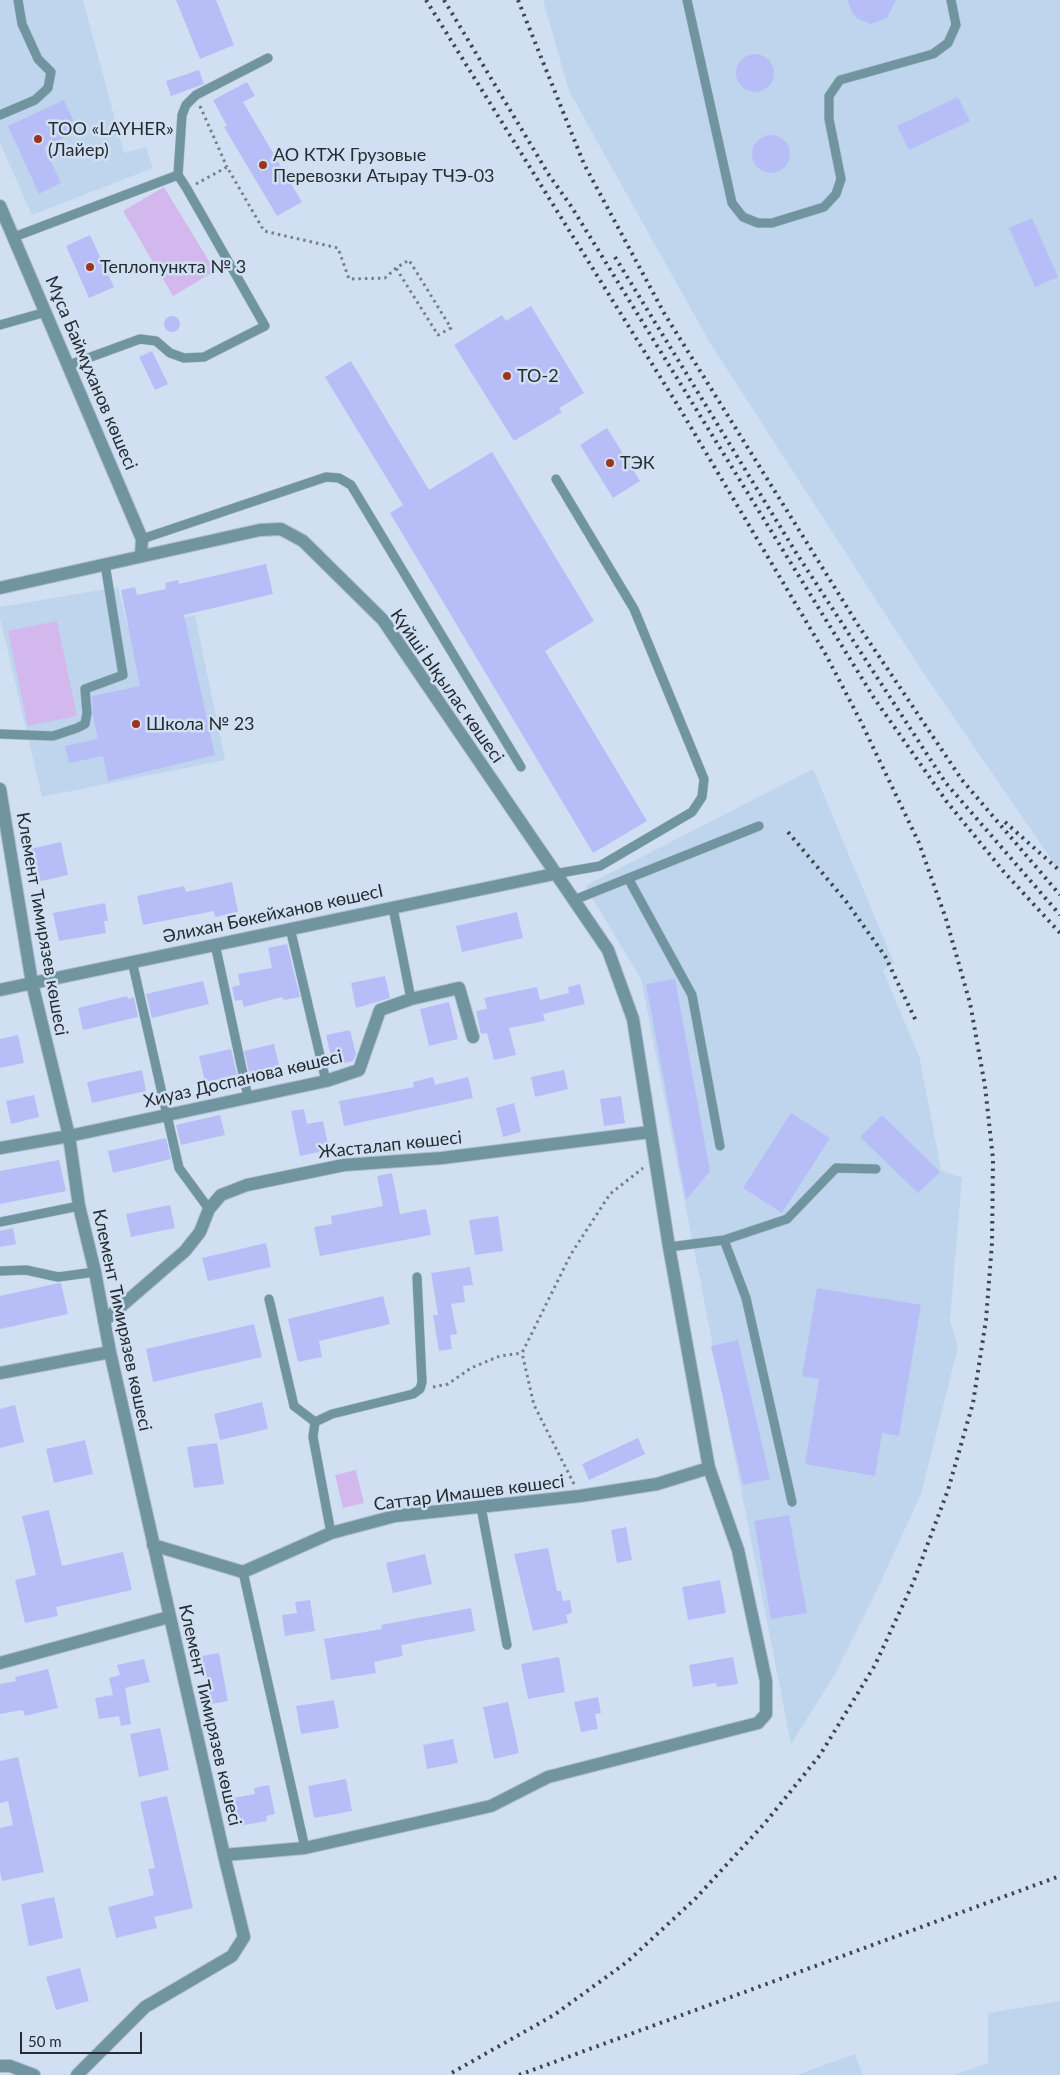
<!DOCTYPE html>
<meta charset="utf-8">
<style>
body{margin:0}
#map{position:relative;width:1060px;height:2075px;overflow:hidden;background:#d0e0f2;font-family:Lato,sans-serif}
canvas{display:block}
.scale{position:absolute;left:20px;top:2032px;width:122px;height:22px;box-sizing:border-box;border:2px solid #252c32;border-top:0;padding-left:6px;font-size:15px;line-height:18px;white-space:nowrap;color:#252c32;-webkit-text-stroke:4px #d0e0f2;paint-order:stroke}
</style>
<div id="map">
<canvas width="1060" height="2075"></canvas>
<div class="scale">50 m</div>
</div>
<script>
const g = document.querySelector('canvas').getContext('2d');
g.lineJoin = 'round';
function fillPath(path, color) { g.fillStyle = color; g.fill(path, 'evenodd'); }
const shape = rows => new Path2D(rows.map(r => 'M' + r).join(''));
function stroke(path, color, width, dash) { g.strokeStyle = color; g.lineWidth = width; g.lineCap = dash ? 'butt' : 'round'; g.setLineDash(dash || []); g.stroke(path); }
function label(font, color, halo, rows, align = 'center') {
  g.font = font + ' Lato,sans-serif'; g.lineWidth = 5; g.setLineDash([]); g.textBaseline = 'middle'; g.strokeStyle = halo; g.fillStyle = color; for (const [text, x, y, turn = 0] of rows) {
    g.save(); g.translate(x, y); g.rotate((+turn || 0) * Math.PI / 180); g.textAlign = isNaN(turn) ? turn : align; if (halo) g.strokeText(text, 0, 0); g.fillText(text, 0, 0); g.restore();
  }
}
const built = shape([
 [0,0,83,0,124,153,146,147,153,168,32,215,0,143],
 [543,0,1060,0,1060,872,922,671,710,343,569,91],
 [118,587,128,628,195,615,225,760,42,797,0,618,0,607],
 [813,769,894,963,883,970,920,1059,941,1170,962,1178,950,1320,958,1347,921,1494,877,1590,835,1674,791,1744,641,979,585,886],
 [1060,2001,1060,2075,954,2075,988,2063,988,2013],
 [855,2054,863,2075,796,2075]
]);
const green = shape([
 [164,187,215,271,173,296,123,211],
 [57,621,77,716,28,726,8,631],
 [356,1470,364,1503,343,1508,335,1475]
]);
const building = shape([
 [176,0,216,0,234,45,200,59],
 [847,0,896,0,887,18,871,24,858,19,852,12],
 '736 73a19 19 0 1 1 38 0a19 19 0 1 1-38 0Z',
 [199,70,204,84,171,96,166,81],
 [247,82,255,96,243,102,302,202,277,216,224,127,227,126,213,100],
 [958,97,970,121,909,150,897,126],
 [64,100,78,131,44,147,61,183,39,194,8,126],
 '752 154a19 19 0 1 1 38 0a19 19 0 1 1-38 0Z',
 [1032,218,1058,277,1035,287,1009,228],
 [90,235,114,287,89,298,66,246],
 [531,306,584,393,559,408,562,412,514,441,454,345,502,315,506,321],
 '164 324a8 8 0 1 1 16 0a8 8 0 1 1-16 0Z',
 [152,351,168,384,155,390,139,357],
 [351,361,429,490,492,452,594,621,545,651,647,821,593,853,390,513,403,505,325,377],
 [607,428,640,481,613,498,580,445],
 [266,564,273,594,184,615,215,755,108,781,103,756,69,763,65,746,98,739,93,716,92,696,140,686,121,590,135,587,137,595,166,589,165,583,178,580,179,584],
 [61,842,68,875,37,882,30,849],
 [232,882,238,912,215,917,214,911,143,925,137,896,184,886,186,892],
 [105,903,108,921,104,921,106,933,59,941,53,913],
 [517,912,523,938,462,952,456,926],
 [287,944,300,997,284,1000,282,997,244,1007,242,1000,235,1001,232,987,240,985,238,974,272,968,268,948],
 [385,976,390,998,356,1008,351,983],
 [675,979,710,1171,686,1200,646,984],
 [203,981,209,1004,152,1018,146,994],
 [580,984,585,1004,543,1014,545,1021,509,1028,516,1055,494,1060,487,1033,481,1034,476,1011,487,1009,484,998,537,987,540,1000,569,993,568,987],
 [127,996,128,999,134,997,138,1017,83,1030,78,1008],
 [449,1002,458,1039,429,1046,420,1009],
 [350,1030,356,1054,353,1061,333,1066,326,1035],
 [18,1035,24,1063,0,1068,0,1039],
 [274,1044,282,1078,252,1085,244,1051],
 [231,1049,237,1075,205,1082,199,1056],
 [142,1070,146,1091,92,1103,87,1082],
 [564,1070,568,1089,535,1097,531,1077],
 [433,1077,435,1085,468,1077,473,1098,344,1126,339,1101,414,1087,413,1082],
 [34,1095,39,1117,11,1124,6,1101],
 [621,1096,625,1123,604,1126,600,1099],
 [514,1103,521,1132,503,1137,496,1108],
 [304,1109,307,1124,323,1121,329,1150,300,1156,291,1111],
 [791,1113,830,1138,782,1213,743,1188],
 [220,1115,225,1135,181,1145,176,1125],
 [882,1115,940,1172,918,1193,860,1137],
 [166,1138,171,1159,113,1173,108,1151],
 [59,1160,66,1191,0,1204,0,1171],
 [392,1173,400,1214,426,1209,431,1235,320,1256,314,1227,332,1224,331,1216,383,1206,377,1176],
 [170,1205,175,1228,131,1237,126,1214],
 [498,1216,503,1251,475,1255,469,1220],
 [13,1228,16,1244,0,1247,0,1231],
 [266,1243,271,1267,208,1281,202,1258],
 [470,1267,473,1285,463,1286,465,1302,451,1304,457,1334,450,1335,452,1349,439,1351,433,1315,438,1315,431,1273],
 [59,1283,61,1283,68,1314,0,1329,0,1296],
 [817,1288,921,1305,899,1436,882,1433,875,1476,805,1464,819,1379,802,1376],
 [383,1296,390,1324,319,1341,322,1357,298,1362,288,1319],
 [254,1324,262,1357,153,1382,146,1349],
 [738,1340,770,1479,743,1485,711,1346],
 [262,1402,268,1429,220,1440,214,1414],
 [15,1405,24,1442,0,1448,0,1409],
 [638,1438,645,1454,589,1480,582,1464],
 [85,1440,93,1474,54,1483,46,1449],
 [217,1443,224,1484,194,1488,187,1447],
 [49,1510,62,1566,123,1552,132,1590,56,1607,58,1616,25,1623,15,1580,36,1575,22,1516],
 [789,1515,807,1613,771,1619,754,1521],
 [626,1527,632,1560,617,1563,611,1530],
 [548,1548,557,1591,561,1591,563,1601,570,1600,572,1613,566,1615,568,1623,533,1631,514,1554],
 [425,1554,432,1584,393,1593,386,1563],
 [720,1580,726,1613,688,1620,682,1587],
 [310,1600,315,1631,285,1636,282,1615,297,1613,295,1602],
 [471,1608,475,1631,401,1645,403,1656,374,1662,376,1673,331,1680,324,1639,382,1629,381,1625],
 [219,1653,228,1701,211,1704,202,1656],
 [559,1657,565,1692,528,1699,521,1664],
 [733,1657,738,1684,717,1687,716,1683,693,1687,689,1665],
 [144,1659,150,1682,125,1688,131,1724,121,1726,119,1716,99,1719,95,1698,113,1695,109,1678,120,1675,117,1665],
 [48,1669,58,1708,25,1716,23,1710,0,1714,0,1684,16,1681,15,1677],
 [598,1697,601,1713,595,1714,598,1729,581,1732,574,1702],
 [334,1700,339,1728,301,1734,296,1706],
 [508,1702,519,1753,494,1759,483,1707],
 [160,1728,169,1770,139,1777,130,1734],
 [453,1739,458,1763,427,1769,423,1745],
 [18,1757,44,1872,2,1881,0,1872,0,1828,13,1825,8,1801,0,1803,0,1761],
 [346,1779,352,1811,314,1818,308,1786],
 [269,1785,275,1814,266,1816,267,1821,239,1826,233,1798,255,1794,254,1788],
 [167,1796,193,1908,154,1917,157,1928,116,1938,108,1907,154,1895,148,1869,155,1868,140,1802],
 [54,1897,63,1938,29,1946,21,1904],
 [80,1968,89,2001,56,2010,46,1977]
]);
const path = shape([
 [200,106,227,167],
 [196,184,227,167,264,231,338,248,349,279,385,278,396,268,409,260,451,328,438,335,396,268],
 [433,1387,448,1384,471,1368,500,1356,522,1353],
 [574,1484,534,1405,522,1353,571,1254,610,1194,643,1168]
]);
const lane = shape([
 [687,0,732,203,743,217,758,223,772,223,824,207,836,194,841,179,829,119,829,96,840,80,933,54,948,43,956,25,951,0],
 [0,115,35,100,48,88,51,72,38,59,22,24,18,0],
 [178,175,182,115,186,105,196,95,268,58],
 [14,237,178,175,187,189,265,326,204,357,184,358,170,353,156,341,140,339,69,365],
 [0,325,46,312],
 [142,539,326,477,339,478,351,485,521,767],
 [0,734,53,736,77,728,85,724,87,713,85,689,123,675,105,564],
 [554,874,600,866,692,812,702,797,704,779,634,609,556,479],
 [628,878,692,995,720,1146],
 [574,900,759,826],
 [393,908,411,999],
 [290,928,326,1081],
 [215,944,248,1097],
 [132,961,179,1168,209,1209],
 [0,1222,79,1206],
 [724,1240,746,1298,792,1502],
 [669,1247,724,1240,787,1219,836,1168,876,1169],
 [0,1271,26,1270,58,1277,95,1272],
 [269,1299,294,1406,315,1422],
 [481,1507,507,1645],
 [331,1533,313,1437,315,1422,332,1414,413,1394,420,1389,422,1382,417,1277],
 [243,1572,305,1848]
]);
const street = shape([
 [0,206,142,539,141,556],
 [0,588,260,530,281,529,303,541,383,620,608,950,633,1019,669,1247,709,1468,738,1550,766,1681,766,1714,758,1723,548,1777,491,1806,305,1848,224,1855,244,1937,232,1956,145,2007,77,2075],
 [0,789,32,983,69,1136,79,1206,95,1272,110,1352,224,1855],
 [0,990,554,874],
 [0,1148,69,1136,326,1081,359,1070,380,1010,411,999,459,988,473,1037],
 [104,1321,185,1251,200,1232,209,1209,221,1195,247,1185,344,1165,442,1158,650,1132],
 [0,1373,110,1352],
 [153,1545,243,1572,331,1533,395,1516,580,1496,657,1484,709,1468],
 [0,1663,169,1617],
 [0,2066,10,2066,34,2075]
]);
const rail = shape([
 [426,0,680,409,826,655,860,720,919,843,946,919,970,1003,985,1086,993,1159,992,1243,986,1320,973,1403,948,1490,913,1583,875,1665,820,1755,765,1823,695,1899,627,1962,554,2015,448,2075],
 [444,0,549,175,571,206,874,698,947,802,1004,872,1060,933],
 [518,0,584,164,664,313,858,625,962,780,1060,895],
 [615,257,795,551,945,782,1060,915],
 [1005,822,1060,871],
 [788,832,845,900,885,956,917,1023],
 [519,2075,1060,1876]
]);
const markers = [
 [38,139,5,"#9d341d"],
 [263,165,5,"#9d341d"],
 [90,267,5,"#9d341d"],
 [507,376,5,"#9d341d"],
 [610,463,5,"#9d341d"],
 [136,724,5,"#9d341d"]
];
const poiNames = [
 ["ТОО «LAYHER»",48,129],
 ["(Лайер)",48,150],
 ["АО КТЖ Грузовые",273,155],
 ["Перевозки Атырау ТЧЭ-03",273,176],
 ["Теплопункта № 3",100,267],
 ["ТО-2",517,376],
 ["ТЭК",620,463],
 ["Школа № 23",146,724]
];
const streetNames = [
 ["Мұса Баймұханов көшесі",91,373,67],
 ["Күйші Ықылас көшесі",447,686,55],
 ["Әлихан Бөкейханов көшесI",273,914,-12],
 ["Клемент Тимирязев көшесі",42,924,80],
 ["Хиуаз Доспанова көшесі",243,1079,-13],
 ["Жасталап көшесі",390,1145,-6],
 ["Клемент Тимирязев көшесі",122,1320,78],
 ["Саттар Имашев көшесі",469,1493,-7],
 ["Клемент Тимирязев көшесі",210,1715,77]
];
fillPath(built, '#bfd5ed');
fillPath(green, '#d3b8ed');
fillPath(building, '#b7bef7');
stroke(lane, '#aebccc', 10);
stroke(street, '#aebccc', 14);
stroke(path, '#747f8b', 3, [2.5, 4]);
stroke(lane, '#7095a1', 9);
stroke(street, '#7095a1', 12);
stroke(rail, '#3e474f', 4, [2.5, 5]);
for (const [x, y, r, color] of markers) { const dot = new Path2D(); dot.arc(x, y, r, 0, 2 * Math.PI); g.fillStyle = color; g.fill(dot); stroke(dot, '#d0e0f2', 2); }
label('18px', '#252c32', '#d0e0f2', poiNames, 'left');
label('18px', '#252c32', '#d0e0f2', streetNames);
</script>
